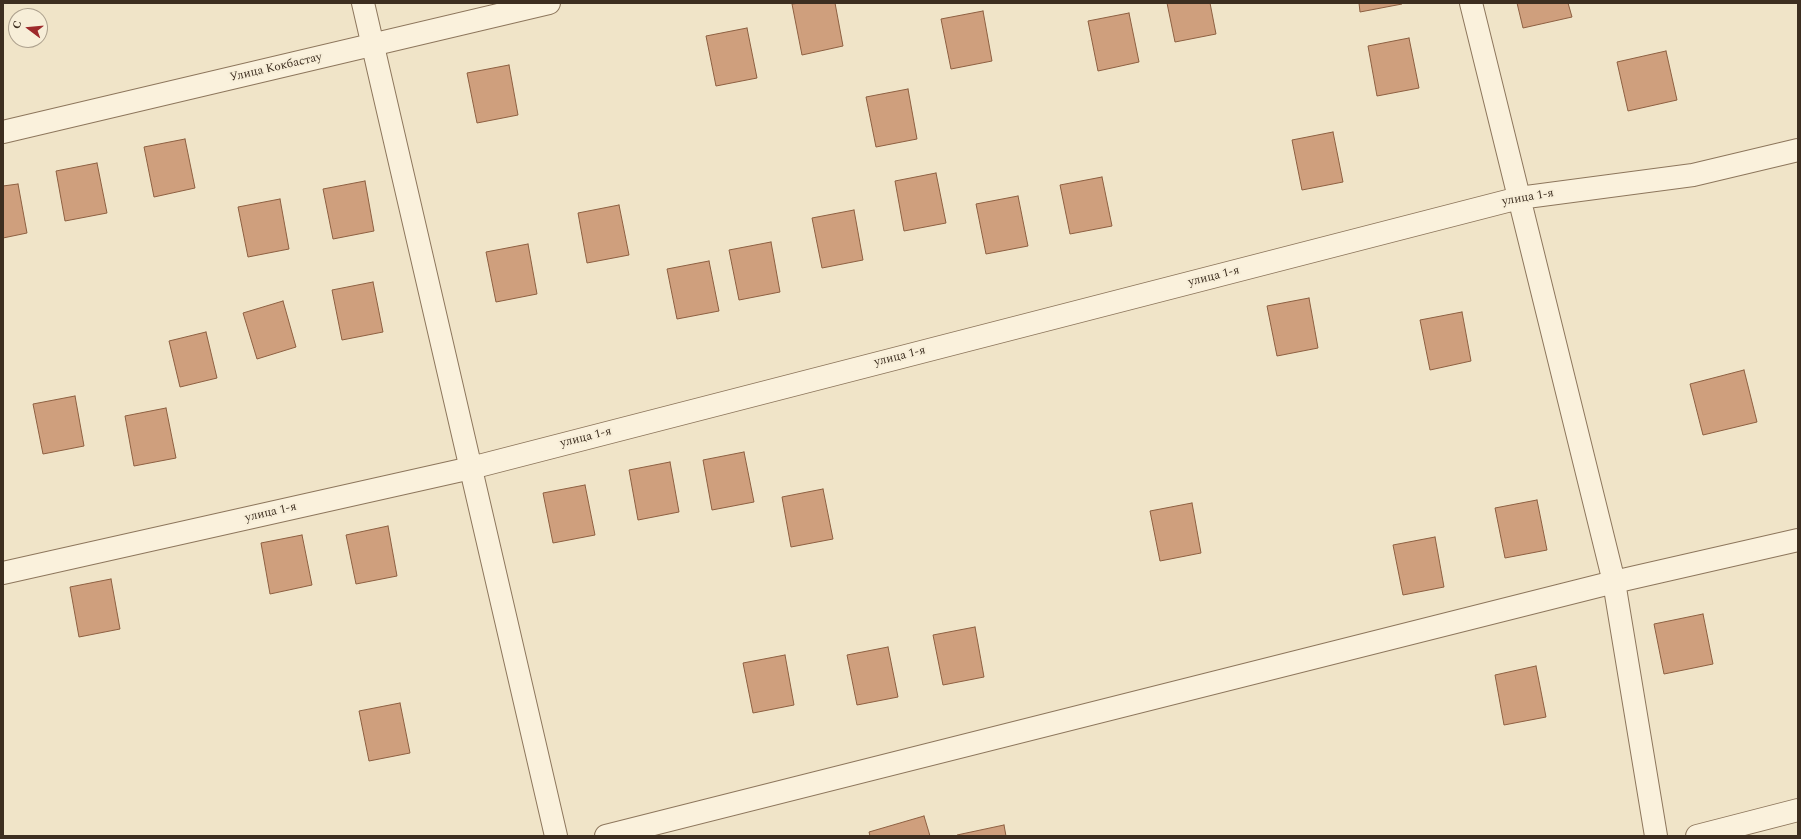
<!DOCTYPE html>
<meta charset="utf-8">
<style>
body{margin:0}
#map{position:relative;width:1801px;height:839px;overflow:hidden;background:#f0e4c8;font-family:Spectral,serif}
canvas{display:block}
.frame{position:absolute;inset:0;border:4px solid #3d2e20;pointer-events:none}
.north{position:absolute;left:8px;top:8px;width:40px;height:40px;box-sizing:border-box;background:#f7eed8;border:1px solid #ada18e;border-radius:50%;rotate:286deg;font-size:11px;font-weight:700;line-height:16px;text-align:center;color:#3d2e20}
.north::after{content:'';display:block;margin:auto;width:14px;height:18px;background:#9e2a2b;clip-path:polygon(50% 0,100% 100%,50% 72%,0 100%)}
</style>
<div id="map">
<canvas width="1801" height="839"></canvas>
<div class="frame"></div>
<div class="north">С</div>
</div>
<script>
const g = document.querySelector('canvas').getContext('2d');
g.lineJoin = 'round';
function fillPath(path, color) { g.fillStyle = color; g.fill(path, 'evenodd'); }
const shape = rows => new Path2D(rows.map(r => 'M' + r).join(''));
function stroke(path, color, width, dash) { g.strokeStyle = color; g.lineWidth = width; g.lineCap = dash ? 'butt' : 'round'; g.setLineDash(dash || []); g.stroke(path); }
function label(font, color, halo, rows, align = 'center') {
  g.font = font + ' Spectral,serif'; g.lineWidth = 4; g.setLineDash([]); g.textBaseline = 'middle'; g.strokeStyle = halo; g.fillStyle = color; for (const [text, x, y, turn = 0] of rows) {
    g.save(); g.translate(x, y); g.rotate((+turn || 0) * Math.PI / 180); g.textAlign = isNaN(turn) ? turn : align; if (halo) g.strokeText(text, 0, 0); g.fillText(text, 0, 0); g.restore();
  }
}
const building = shape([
 [800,3,835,3,843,46,802,55,792,4,800,3],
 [1167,3,1210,3,1216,34,1175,42,1167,3],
 [1359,3,1402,3,1402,4,1360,12,1359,3],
 [1517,3,1568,3,1572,17,1523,28,1517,3],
 [983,11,992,61,951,69,941,19,983,11],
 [1129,13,1139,62,1098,71,1088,21,1129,13],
 [747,28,757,78,716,86,706,36,747,28],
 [1409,38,1419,88,1377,96,1368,46,1409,38],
 [1666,51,1677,100,1628,111,1617,62,1666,51],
 [509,65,518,115,477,123,467,73,509,65],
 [908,89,917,139,876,147,866,97,908,89],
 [1333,132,1343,182,1302,190,1292,140,1333,132],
 [185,139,195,188,154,197,144,147,185,139],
 [97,163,107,213,65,221,56,171,97,163],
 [936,173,946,223,904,231,895,181,936,173],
 [1102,177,1112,226,1070,234,1060,185,1102,177],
 [365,181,374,231,333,239,323,189,365,181],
 [18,184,27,233,3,238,3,186,18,184],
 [1018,196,1028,246,986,254,976,204,1018,196],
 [280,199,289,249,248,257,238,207,280,199],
 [619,205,629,255,587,263,578,213,619,205],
 [854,210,863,260,822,268,812,218,854,210],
 [771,242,780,292,739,300,729,250,771,242],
 [528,244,537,294,496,302,486,252,528,244],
 [709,261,719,311,677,319,667,269,709,261],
 [373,282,383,332,342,340,332,290,373,282],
 [1309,298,1318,348,1277,356,1267,306,1309,298],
 [283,301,296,347,257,359,243,313,283,301],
 [1462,312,1471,361,1430,370,1420,320,1462,312],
 [206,332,217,378,180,387,169,341,206,332],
 [1744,370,1757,422,1703,435,1690,384,1744,370],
 [75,396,84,446,43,454,33,404,75,396],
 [166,408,176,458,134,466,125,416,166,408],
 [744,452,754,502,712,510,703,460,744,452],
 [670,462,679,512,638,520,629,470,670,462],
 [585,485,595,535,553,543,543,493,585,485],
 [823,489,833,539,791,547,782,497,823,489],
 [1537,500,1547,550,1505,558,1495,508,1537,500],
 [1192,503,1201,553,1160,561,1150,511,1192,503],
 [388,526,397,576,356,584,346,535,388,526],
 [302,535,312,585,270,594,261,543,302,535],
 [1435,537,1444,587,1403,595,1393,545,1435,537],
 [111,579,120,629,79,637,70,587,111,579],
 [1703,614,1713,664,1664,674,1654,624,1703,614],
 [975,627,984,677,943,685,933,635,975,627],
 [888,647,898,697,857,705,847,655,888,647],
 [785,655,794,705,753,713,743,663,785,655],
 [1536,666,1546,717,1504,725,1495,675,1536,666],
 [400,703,410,753,369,761,359,711,400,703],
 [924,816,930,836,870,836,869,832,924,816],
 [1004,825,1006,836,958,836,957,835,1004,825]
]);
const minor = shape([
 [363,3,556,836],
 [1471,3,1614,582,1656,836],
 [3,132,549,3],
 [3,573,471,468,1519,198,1693,175,1798,150],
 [606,836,1614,582,1798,540],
 [1697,836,1798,810]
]);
const streetNames = [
 ["Улица Кокбастау",276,68,-13],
 ["улица 1-я",1528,198,-10],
 ["улица 1-я",1214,277,-14],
 ["улица 1-я",900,357,-14],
 ["улица 1-я",586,438,-14],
 ["улица 1-я",271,513,-13]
];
fillPath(building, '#cf9f7d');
stroke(building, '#8d5f41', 1);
stroke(minor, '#8d765c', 24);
stroke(minor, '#faf1dc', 22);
label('12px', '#3d2e20', '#f7eed8', streetNames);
</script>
